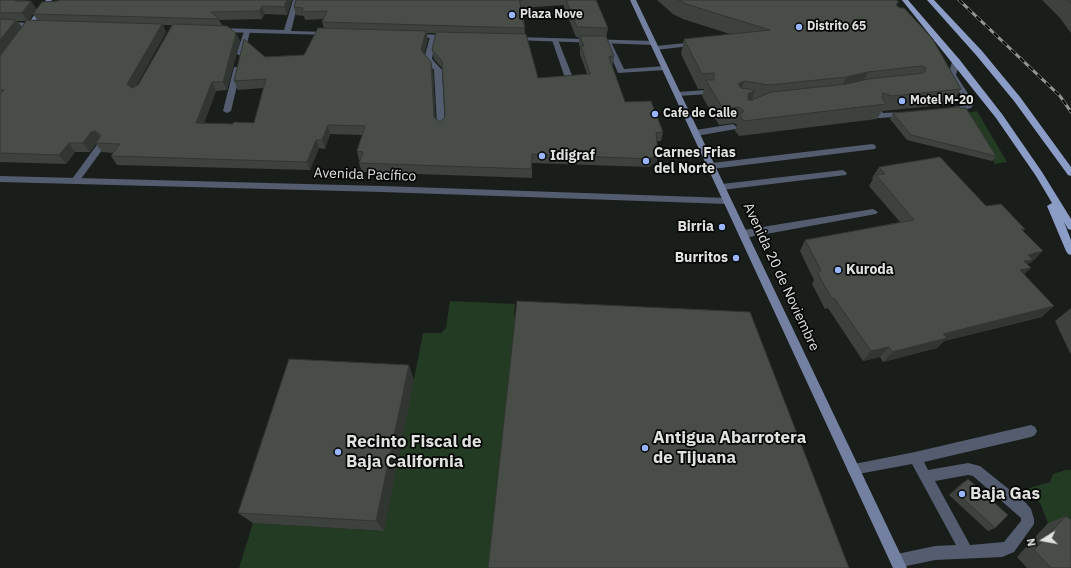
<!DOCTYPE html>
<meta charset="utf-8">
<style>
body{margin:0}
#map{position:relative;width:1071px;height:568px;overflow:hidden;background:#1a1e1a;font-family:"IBM Plex Sans",sans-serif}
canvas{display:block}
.north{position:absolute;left:1023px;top:520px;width:40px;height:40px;-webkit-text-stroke:3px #060706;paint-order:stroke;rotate:259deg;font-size:11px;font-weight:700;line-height:16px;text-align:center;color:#e0e3e0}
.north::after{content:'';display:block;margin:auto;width:14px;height:18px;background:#e0e3e0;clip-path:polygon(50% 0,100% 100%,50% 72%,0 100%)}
</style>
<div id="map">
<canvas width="1071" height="568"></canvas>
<div class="north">N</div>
</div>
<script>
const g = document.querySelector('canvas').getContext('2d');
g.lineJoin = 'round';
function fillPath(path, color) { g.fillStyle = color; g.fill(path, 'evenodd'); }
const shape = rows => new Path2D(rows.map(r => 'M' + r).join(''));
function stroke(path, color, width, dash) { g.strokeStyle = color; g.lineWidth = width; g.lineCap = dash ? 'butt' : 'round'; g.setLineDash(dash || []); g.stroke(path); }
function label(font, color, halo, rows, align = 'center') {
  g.font = font + ' "IBM Plex Sans",sans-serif'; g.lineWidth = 3.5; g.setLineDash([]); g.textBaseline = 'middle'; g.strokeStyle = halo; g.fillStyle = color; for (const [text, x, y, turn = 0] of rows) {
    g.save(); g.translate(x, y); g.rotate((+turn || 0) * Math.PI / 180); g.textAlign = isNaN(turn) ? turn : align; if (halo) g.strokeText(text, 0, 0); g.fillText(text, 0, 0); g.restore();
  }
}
const green = shape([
 [977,111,1007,162,995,164,965,113],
 [450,301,515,304,514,316,518,317,491,568,239,568,253,523,384,531,423,333,441,333,446,328],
 [1066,470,1071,470,1071,529,1064,537,1048,523,1041,505,1035,497,1026,489,1050,482,1053,474]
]);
const lane = shape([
 [247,29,250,31,245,53,244,55,238,55,237,53,244,31,247,29],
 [433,35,436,37,432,59,442,70,445,126,441,129,437,126,434,70,424,59,430,37,433,35],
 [555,38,558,40,573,78,572,80,569,80,565,78,552,40,555,38],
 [608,40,611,42,624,69,665,66,669,68,665,70,618,73,605,42,608,40],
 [696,42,699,44,698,45,656,50,652,48,656,46,696,42],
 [953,59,959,59,960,61,956,75,974,103,971,108,964,110,952,111,948,109,952,107,962,106,966,103,948,75,953,59],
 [234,67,237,67,241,69,231,111,227,113,223,111,234,67],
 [706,90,709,90,709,94,678,96,674,94,678,92,706,90],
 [875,110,881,110,883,113,904,112,908,114,904,116,881,118,878,118,875,114,875,110],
 [733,124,737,127,736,129,696,136,692,133,696,130,733,124],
 [102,141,106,144,105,146,78,183,72,183,71,181,72,179,99,142,102,141],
 [872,144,875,145,876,147,875,149,712,169,708,166,712,163,872,144],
 [843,170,847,173,846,175,722,190,718,187,722,184,843,170],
 [873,209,878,212,876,214,744,238,739,234,744,230,873,209],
 [1031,425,1035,427,1037,431,1035,435,1031,437,924,462,928,470,968,463,980,466,1026,503,1031,509,1034,519,1034,524,1014,552,1002,557,935,560,897,568,892,566,890,561,892,556,897,554,935,546,956,545,912,464,853,475,849,473,847,469,849,465,915,452,1031,425],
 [968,475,973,476,1021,518,1021,521,1004,542,970,545,935,481,968,475]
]);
const street = shape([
 [293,0,299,0,291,31,328,32,330,33,330,35,220,32,217,30,220,28,284,30,293,0],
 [0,22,36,23,39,25,36,27,0,26,0,22],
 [414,34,448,35,451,37,448,39,412,37,411,36,414,34],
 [516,37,654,41,657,43,654,45,514,40,514,38,516,37],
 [0,176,382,186,728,198,732,201,728,204,382,192,0,182,0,176]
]);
const secondary = shape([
 [46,0,52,0,27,32,23,32,23,30,46,0],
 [630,0,636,0,907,568,893,568,630,0]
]);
const primary = shape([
 [902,0,908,0,959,59,1002,114,1042,172,1071,219,1071,230,1068,229,1064,222,1071,240,1071,255,1068,254,1066,251,1047,206,1052,203,1036,176,996,118,902,0],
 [927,0,934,0,982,51,1020,97,1071,167,1071,176,1068,175,1014,101,976,55,927,0]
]);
const rail = shape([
 [959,0,1060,96,1071,112]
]);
const wall = shape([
 [0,0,31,1,36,9,58,1,59,0,292,0,287,15,265,14,262,19,219,20,222,25,240,41,227,90,216,91,204,123,233,124,254,123,263,88,238,90,234,81,265,57,304,55,324,28,322,22,323,19,305,20,304,16,296,15,294,7,296,0,596,0,608,28,606,38,614,56,613,65,612,65,625,102,663,132,661,141,657,141,657,161,649,167,532,163,532,178,362,172,359,163,360,160,359,160,357,151,362,135,330,134,325,149,319,148,310,170,117,165,111,156,114,153,102,152,96,144,90,152,75,152,66,164,0,162],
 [564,5,564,7,576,37,579,37,579,44,580,48,580,54,587,74,538,78,525,34,524,18,521,8],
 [33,14,37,20,29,20],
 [17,21,26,21,22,27],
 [163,25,172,25,138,85,136,86,166,32],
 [427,33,436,33,432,50,434,59,443,69,445,117,440,122,435,118,433,71,424,53,428,40],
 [657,0,896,0,897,6,961,89,951,104,883,111,882,111,877,119,739,136,735,131,737,125,734,123,719,125,702,96,704,89,698,89,681,54,684,39,730,34,683,19,673,14],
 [1042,0,1071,0,1071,33,1060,18],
 [893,113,996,156,992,161,907,140,890,119],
 [879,167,986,206,1025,229,1023,231,1032,262,1029,263,1028,264,1024,275,1042,317,944,341,937,348,883,362,880,357,863,361,828,308,825,309,812,284,814,280,800,251,805,240,900,222,869,186,873,179,872,178],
 [1071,308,1071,355,1055,321],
 [414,380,384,531,253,523,238,513],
 [968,479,995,528,988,531,949,495,962,483],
 [1066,516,1071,568,1027,568,1017,557,1048,523]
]);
const shadedWall = shape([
 [16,0,27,0,21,10,15,1],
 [287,0,292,0,287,15,284,7],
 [31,1,37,10,33,14,28,21,22,13],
 [262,6,265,14,262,19,259,11],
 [16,20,23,28,0,58,0,40],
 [162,24,166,32,133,92,127,84],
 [426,31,428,40,423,59,421,50],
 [236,33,240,41,227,90,223,82],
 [431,62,433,71,436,126,434,117],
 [868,72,860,88,839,93,846,77],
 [744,81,739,97,738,84],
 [212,82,216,91,201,131,196,123],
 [755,90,750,106,742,110,748,94],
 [328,125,330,134,325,149,322,140],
 [95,131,102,140,98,141,90,152,83,143,91,132],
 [316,140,319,148,310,170,307,162],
 [69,143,75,152,66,164,59,155],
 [658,153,657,161,649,167,650,159],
 [1043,251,1032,262,1029,263,1022,270,1031,268,1020,278,1019,271,1028,255],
 [1054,306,1042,317,944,341,937,348,883,362,892,352,943,334],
 [889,347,880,357,863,361,871,351],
 [409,365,414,380,384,531,376,521]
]);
const building = shape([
 [0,0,16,0,15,1,31,1,22,13,0,13,0,0],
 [59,0,287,0,284,7,262,6,259,11,211,12,219,19,33,14,42,2,58,1,59,0],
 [296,0,523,0,519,0,524,18,522,18,525,28,322,22,327,11,302,12,303,8,294,7,296,0],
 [566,0,596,0,608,28,577,27,566,0],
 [678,0,896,0,899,2,896,4,897,6,900,8,904,8,932,38,961,89,892,96,883,93,882,98,886,104,744,121,740,115,744,111,739,107,723,109,706,80,714,80,714,73,702,74,684,39,770,30,686,4,678,0],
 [921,66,926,68,924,73,868,79,847,84,771,92,752,100,748,100,748,94,755,90,741,88,738,84,744,81,769,85,846,77,868,72,921,66],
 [1067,0,1071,0,1071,4,1071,3,1067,0],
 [0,19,16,20,0,40,0,19],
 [27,20,162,24,127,84,132,88,138,85,173,24,227,26,236,33,223,82,212,82,196,123,233,124,234,122,254,123,266,79,234,81,244,39,265,57,304,55,318,28,426,31,421,50,431,62,434,117,440,122,445,117,442,61,432,50,436,32,526,34,538,78,590,74,581,46,584,46,580,36,606,36,614,56,609,57,625,102,651,101,663,132,656,133,658,153,650,159,532,154,531,169,359,163,363,152,357,151,365,126,328,125,322,140,316,140,307,162,111,156,120,144,96,143,101,135,95,131,91,132,83,143,69,143,59,155,0,153,0,94,4,90,0,90,0,56,27,20],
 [959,107,960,108,966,108,996,156,911,135,893,113,959,107],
 [940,157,986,206,1001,204,1025,229,1021,229,1043,251,1028,255,1033,260,1024,261,1031,268,1020,270,1054,306,943,334,947,338,892,352,889,347,871,351,834,298,832,299,818,274,821,270,805,240,914,220,876,175,885,174,879,167,940,157],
 [517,301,750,312,849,568,488,568,517,301],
 [289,359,409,365,376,521,238,513,289,359],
 [968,479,1008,515,995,528,955,491,968,479],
 [1066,516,1071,520,1071,568,1051,568,1034,550,1066,516]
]);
const markers = [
 [512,15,4,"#99b5fd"],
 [799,27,4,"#99b5fd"],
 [902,101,4,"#99b5fd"],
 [655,114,4,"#99b5fd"],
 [542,156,4,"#99b5fd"],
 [646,161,4,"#99b5fd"],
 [722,227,4,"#99b5fd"],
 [736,258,4,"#99b5fd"],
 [838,270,4,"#99b5fd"],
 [645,448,4,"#99b5fd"],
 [338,452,4,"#99b5fd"],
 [962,494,4,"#99b5fd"]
];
const farPoinames = [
 ["Plaza Nove",520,15],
 ["Distrito 65",807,27],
 ["Motel M-20",910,101],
 ["Cafe de Calle",663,114]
];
const poiNames = [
 ["Carnes Frias",654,153],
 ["del Norte",654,169],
 ["Idigraf",550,156],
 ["Birria",714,227,"right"],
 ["Burritos",728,258,"right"],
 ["Kuroda",846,270]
];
const streetNames = [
 ["Avenida Pacífico",365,175,2],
 ["Avenida 20 de Noviembre",781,277,65]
];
const nearPoinames = [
 ["Antigua Abarrotera",653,438],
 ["de Tijuana",653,458],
 ["Recinto Fiscal de",346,442],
 ["Baja California",346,462],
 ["Baja Gas",970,494]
];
fillPath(green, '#223b22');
fillPath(lane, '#545c70');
fillPath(street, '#545c70');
fillPath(secondary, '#7380a1');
fillPath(primary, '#8b9cc7');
stroke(rail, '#939693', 3);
stroke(rail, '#060706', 2, [6]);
fillPath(wall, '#3e423e');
fillPath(shadedWall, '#323632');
fillPath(building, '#484d48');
stroke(building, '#323632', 1);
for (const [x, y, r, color] of markers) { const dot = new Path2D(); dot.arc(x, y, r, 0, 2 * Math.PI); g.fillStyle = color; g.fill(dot); stroke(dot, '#060706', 1.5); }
label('bold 12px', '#e0e3e0', '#060706', farPoinames, 'left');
label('bold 14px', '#e0e3e0', '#060706', poiNames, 'left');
label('14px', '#e0e3e0', '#060706', streetNames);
label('bold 17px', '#e0e3e0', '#060706', nearPoinames, 'left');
</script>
